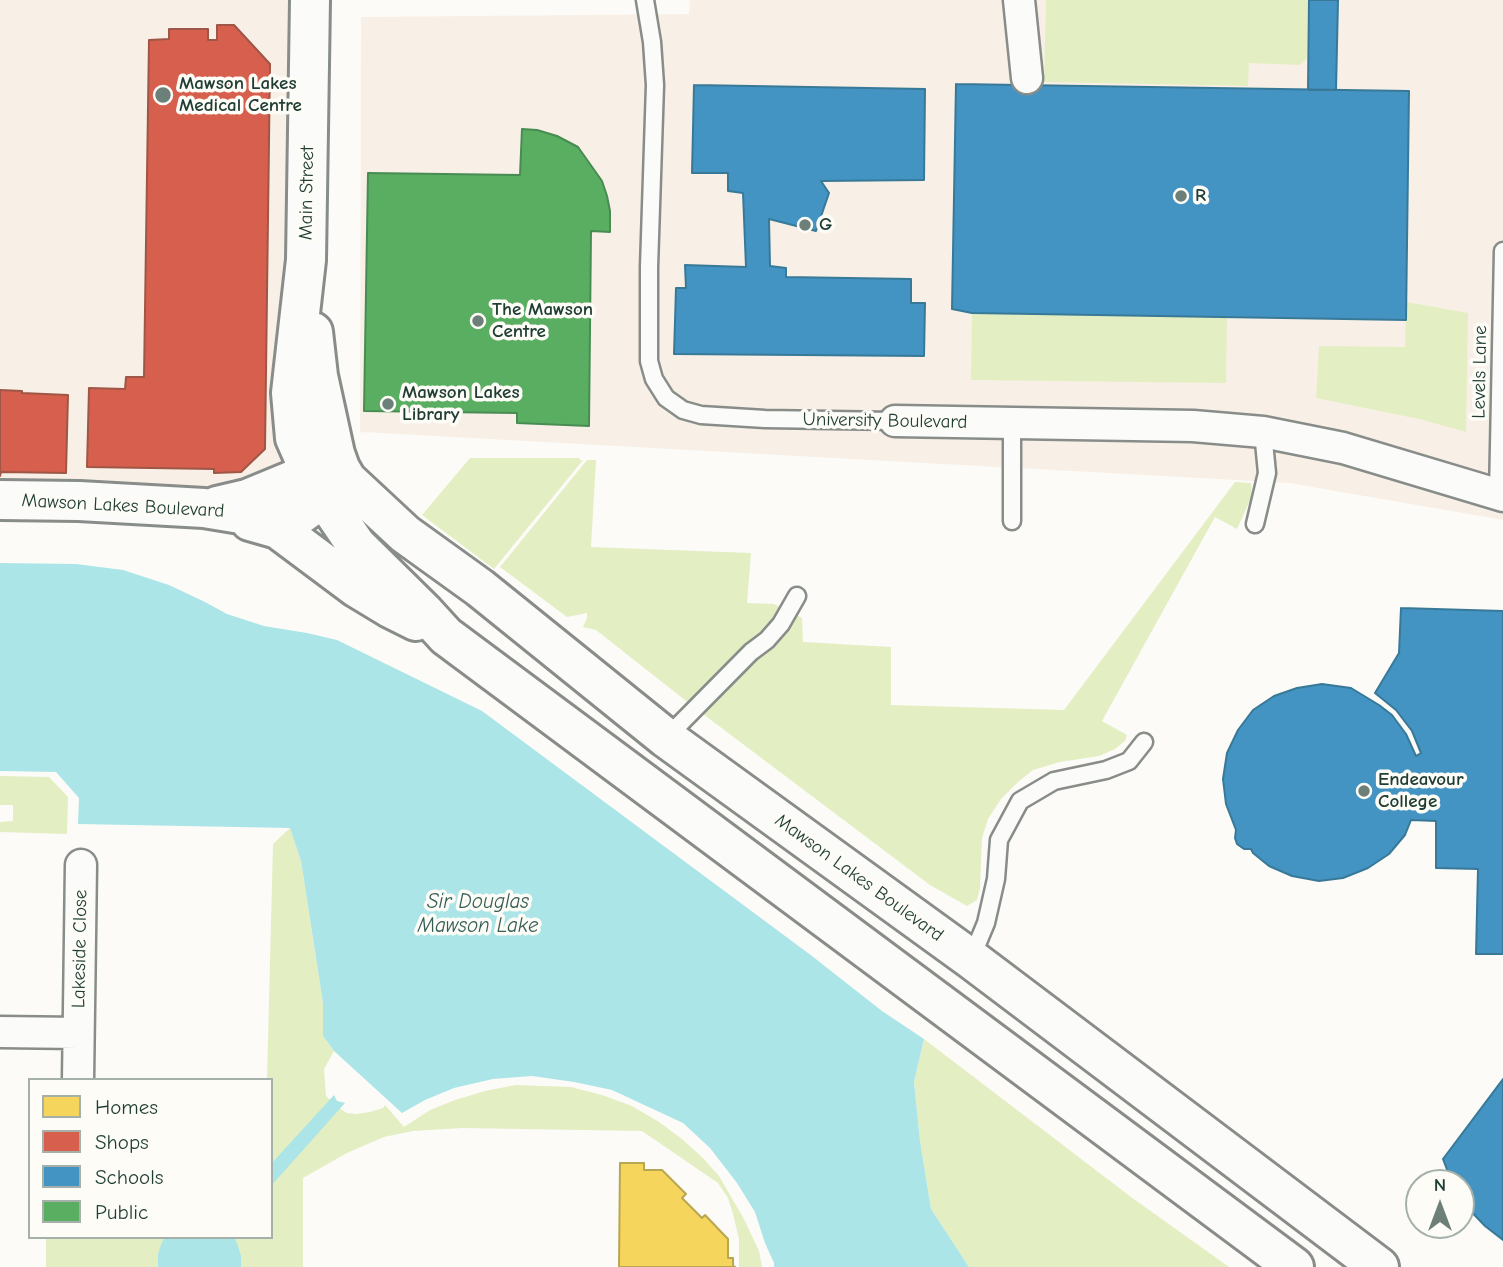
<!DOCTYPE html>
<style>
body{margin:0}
#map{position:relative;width:1503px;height:1267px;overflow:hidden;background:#fcfbf8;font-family:"Comic Neue",sans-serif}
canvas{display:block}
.legend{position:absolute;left:28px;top:1078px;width:245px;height:161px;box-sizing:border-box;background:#fdfcf7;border:2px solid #a4b0a9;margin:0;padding:9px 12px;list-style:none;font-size:21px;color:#1f3d34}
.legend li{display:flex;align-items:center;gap:14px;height:35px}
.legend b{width:35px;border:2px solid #a4b0a9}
.north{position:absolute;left:1405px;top:1169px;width:70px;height:70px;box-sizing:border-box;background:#fdfcf7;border:2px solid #a4b0a9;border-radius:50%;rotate:0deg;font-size:19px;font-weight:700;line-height:28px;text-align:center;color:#1f3d34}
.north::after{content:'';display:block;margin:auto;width:24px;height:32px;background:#6c8079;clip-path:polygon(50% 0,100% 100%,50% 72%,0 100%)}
</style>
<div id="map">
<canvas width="1503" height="1267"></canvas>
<ul class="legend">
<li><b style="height:19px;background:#f6d55c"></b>Homes</li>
<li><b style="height:19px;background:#d6604d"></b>Shops</li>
<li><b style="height:19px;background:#4393c3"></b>Schools</li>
<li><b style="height:19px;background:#5aae61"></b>Public</li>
</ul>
<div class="north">N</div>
</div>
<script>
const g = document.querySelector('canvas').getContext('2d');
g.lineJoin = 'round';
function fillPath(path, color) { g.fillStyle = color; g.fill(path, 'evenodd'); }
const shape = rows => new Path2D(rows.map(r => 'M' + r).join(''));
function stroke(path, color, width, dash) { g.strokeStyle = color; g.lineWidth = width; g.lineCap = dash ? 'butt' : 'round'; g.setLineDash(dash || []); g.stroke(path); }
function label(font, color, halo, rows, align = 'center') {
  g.font = font + ' "Comic Neue",sans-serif'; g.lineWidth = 7; g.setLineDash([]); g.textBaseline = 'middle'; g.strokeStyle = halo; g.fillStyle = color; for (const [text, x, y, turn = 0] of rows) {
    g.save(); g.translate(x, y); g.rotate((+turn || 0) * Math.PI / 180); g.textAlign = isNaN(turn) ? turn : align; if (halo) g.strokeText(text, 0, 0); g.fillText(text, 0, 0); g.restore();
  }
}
const built = shape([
 [0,0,310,0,324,498,0,500],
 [690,0,1503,0,1503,520,1289,483,360,432,361,17,689,14]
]);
const green = shape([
 [1046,0,1309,0,1308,57,1300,65,1249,63,1248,86,1044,82],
 [1406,302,1468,313,1466,432,1419,419,1316,398,1319,346,1405,347],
 [972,313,1227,316,1226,383,971,380],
 [470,458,580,458,579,460,583,460,494,569,422,515],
 [587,460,596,460,591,547,751,553,747,603,774,604,802,618,803,642,891,647,891,705,1064,710,1235,482,1251,483,1252,496,1237,529,1215,517,1102,721,1127,735,1125,741,1115,749,1099,756,1060,762,1033,770,1018,782,1001,799,988,819,982,838,980,888,977,900,967,906,930,885,695,708,596,630,583,627,587,618,587,613,567,617,500,567],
 [0,776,49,777,68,797,67,834,0,832,0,822,13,821,13,805,0,805],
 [290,828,301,861,323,1003,323,1036,334,1051,324,1069,326,1096,339,1108,347,1113,357,1114,370,1112,383,1108,385,1105,404,1127,430,1110,455,1100,485,1091,516,1085,571,1087,602,1095,632,1106,659,1122,682,1139,703,1158,719,1176,744,1219,759,1251,762,1267,739,1267,739,1239,733,1214,728,1198,718,1183,642,1131,462,1128,413,1131,384,1137,347,1153,303,1178,303,1267,46,1267,46,1237,271,1237,271,1080,267,1080,273,844],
 [924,1039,1131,1197,1229,1267,969,1267,931,1209,920,1141,914,1082]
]);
const water = shape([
 [0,563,76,564,123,570,169,585,205,602,227,614,264,626,307,633,337,640,482,711,812,956,882,1011,924,1039,914,1082,920,1141,931,1209,969,1267,774,1267,774,1263,765,1243,755,1212,737,1183,710,1148,683,1123,612,1090,574,1082,532,1076,493,1079,454,1088,425,1100,402,1113,334,1051,323,1036,323,1003,301,861,290,828,78,824,79,798,56,772,0,771],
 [334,1095,337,1101,345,1103,271,1186,271,1164],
 [165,1237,234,1237,237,1243,241,1256,241,1267,158,1267,158,1254,162,1242]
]);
const homes = shape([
 [620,1163,644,1163,644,1170,662,1170,686,1194,682,1198,702,1218,705,1215,728,1239,728,1258,733,1258,733,1266,735,1267,619,1267,620,1163]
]);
const shops = shape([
 [217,25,234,25,270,64,265,449,241,472,214,473,214,469,87,467,89,388,125,389,126,377,144,377,149,40,169,39,169,29,208,29,208,40,217,40,217,25],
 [0,390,22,391,22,393,68,395,66,473,1,472,0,476,0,390]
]);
const schools = shape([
 [1309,0,1338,0,1336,90,1308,90,1309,0],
 [956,84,1409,91,1406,320,972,313,952,309,956,84],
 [694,85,925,89,924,180,821,181,829,193,816,231,769,219,770,266,786,268,786,277,911,279,911,303,925,303,924,356,674,354,676,288,686,288,685,265,746,267,743,193,728,191,728,173,692,173,694,85],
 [1401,608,1503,611,1503,954,1476,954,1478,869,1436,868,1436,821,1411,820,1405,835,1389,854,1368,868,1343,878,1319,881,1292,876,1269,866,1253,853,1251,849,1244,849,1237,844,1235,838,1236,830,1226,804,1223,779,1227,753,1238,730,1253,710,1274,696,1297,688,1322,684,1351,688,1379,705,1392,715,1406,734,1416,756,1421,753,1412,731,1396,710,1375,693,1399,653,1401,608],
 [1503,1079,1503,1240,1485,1226,1463,1203,1461,1199,1461,1183,1452,1183,1443,1159,1503,1079]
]);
const public = shape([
 [522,129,537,130,557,136,578,147,602,181,607,196,610,211,610,232,591,231,589,426,517,423,517,413,364,411,368,173,520,175,522,129]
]);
const lane = shape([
 [645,0,652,42,655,85,649,267,649,361,654,379,666,398,683,410,701,415,765,419,895,421],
 [1012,423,1012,521],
 [1498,495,1503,251],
 [1255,524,1267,473,1263,432],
 [666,738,751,652,767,640,781,624,797,596],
 [971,959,986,923,996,879,999,840,1020,801,1054,781,1106,770,1129,761,1144,742]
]);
const street = shape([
 [1019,0,1027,78],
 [895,421,1193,426,1263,432,1343,448,1503,496],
 [0,1032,78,1033],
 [78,1080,81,865]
]);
const secondary = shape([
 [310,0,306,260,291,393,295,438,309,470,324,498,356,545,425,613,446,636,1294,1267],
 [313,332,318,376,335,454,340,468,347,480,405,534,480,588,666,738,971,959,1379,1267],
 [0,500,79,501,204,508,271,519,301,514,345,482],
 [217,506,247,499,293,480,331,457],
 [250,521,278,529,357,588,390,608,416,621]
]);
const markers = [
 [163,95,9,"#6c8079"],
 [1181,196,7,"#6c8079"],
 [805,225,7,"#6c8079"],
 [478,321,7,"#6c8079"],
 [388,404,7,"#6c8079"],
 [1364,791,7,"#6c8079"]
];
const poiNames = [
 ["Mawson Lakes",179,84],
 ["Medical Centre",179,106],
 ["R",1195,196],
 ["G",819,225],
 ["The Mawson",492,310],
 ["Centre",492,332],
 ["Mawson Lakes",402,393],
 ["Library",402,415],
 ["Endeavour",1378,780],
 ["College",1378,802]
];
const streetNames = [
 ["Main Street",307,193,-89],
 ["Levels Lane",1480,372,-89],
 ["University Boulevard",885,421,1],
 ["Mawson Lakes Boulevard",123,506,3],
 ["Mawson Lakes Boulevard",859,878,36],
 ["Lakeside Close",80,949,-89]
];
const waterNames = [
 ["Sir Douglas",478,902],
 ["Mawson Lake",478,926]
];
fillPath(built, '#f8f0e6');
fillPath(green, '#e4eec3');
fillPath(water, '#ace5e7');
fillPath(homes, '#f6d55c');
stroke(homes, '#b6a750', 2);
fillPath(shops, '#d6604d');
stroke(shops, '#9f5646', 2);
fillPath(schools, '#4393c3');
stroke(schools, '#387998', 2);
fillPath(public, '#5aae61');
stroke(public, '#488c54', 2);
stroke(lane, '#888d8a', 21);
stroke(street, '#888d8a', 35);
stroke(secondary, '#888d8a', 44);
stroke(lane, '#fbfbf9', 16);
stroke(street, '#fbfbf9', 30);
stroke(secondary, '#fbfbf9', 38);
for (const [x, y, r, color] of markers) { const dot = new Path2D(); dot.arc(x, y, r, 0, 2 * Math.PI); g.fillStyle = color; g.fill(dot); stroke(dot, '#fdfcf7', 2.5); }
label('bold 19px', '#1f3d34', '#fdfcf7', poiNames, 'left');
label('19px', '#1f3d34', '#fdfcf7', streetNames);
label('italic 21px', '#345d56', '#fdfcf7', waterNames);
</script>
